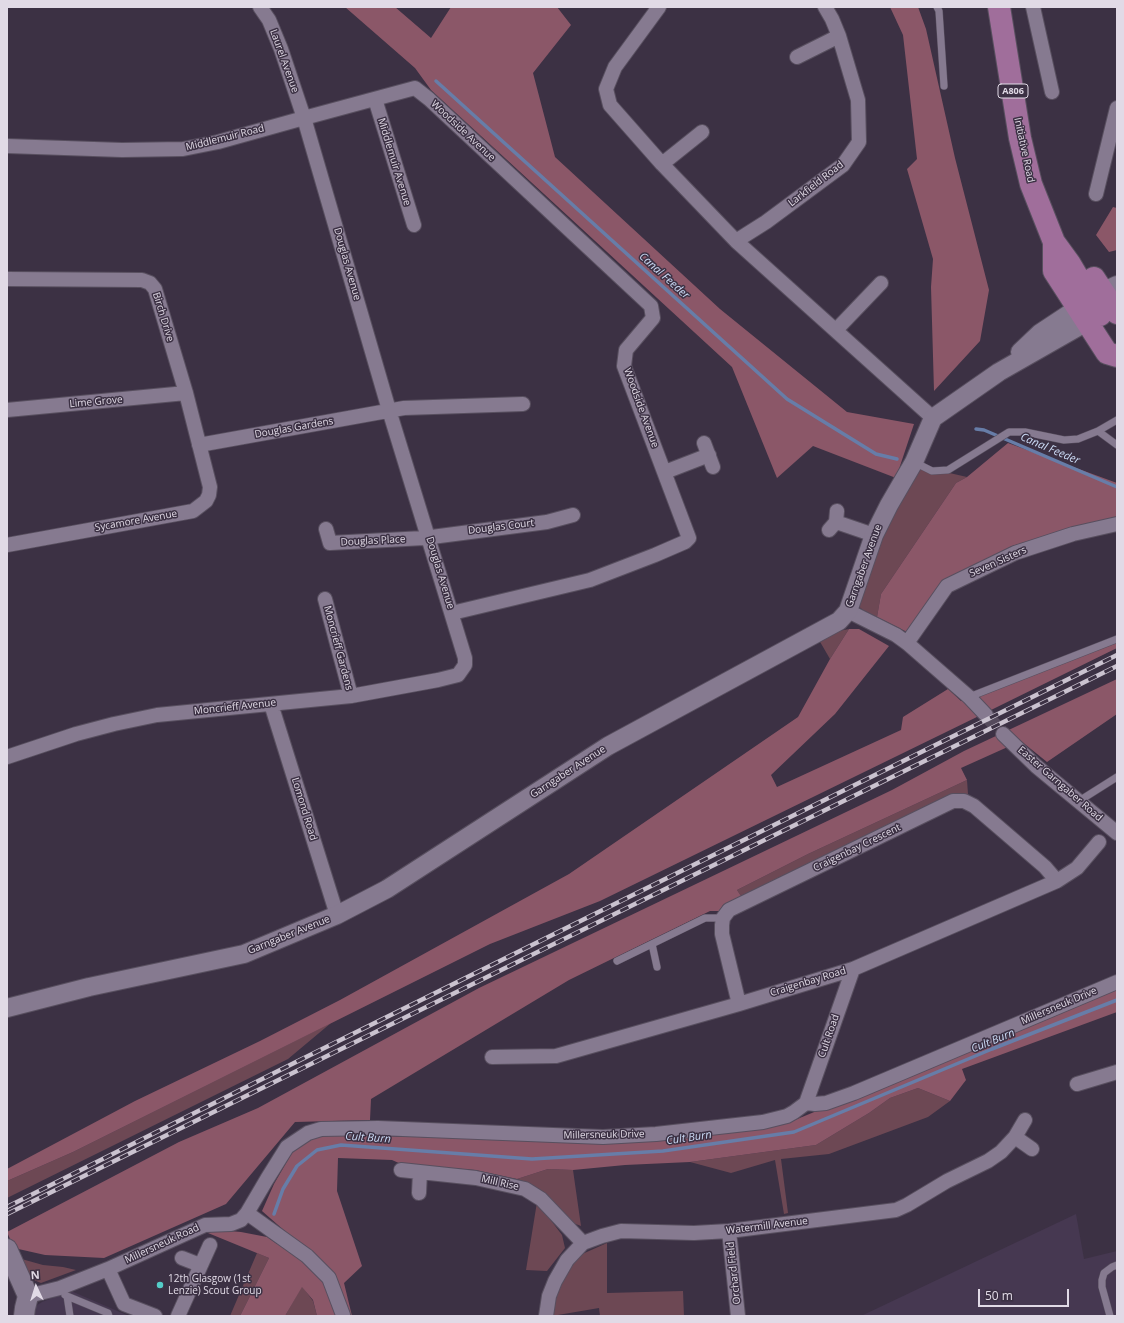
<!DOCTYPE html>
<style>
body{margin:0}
#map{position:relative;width:1124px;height:1323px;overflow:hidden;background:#3c3144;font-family:"Open Sans",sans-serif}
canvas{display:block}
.frame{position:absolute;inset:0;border:8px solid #e1dae6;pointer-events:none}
.north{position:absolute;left:16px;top:1267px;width:40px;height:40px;-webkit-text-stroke:3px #3c3144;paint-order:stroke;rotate:356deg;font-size:11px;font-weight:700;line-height:16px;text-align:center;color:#e1dae6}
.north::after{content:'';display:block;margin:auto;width:14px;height:18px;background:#e1dae6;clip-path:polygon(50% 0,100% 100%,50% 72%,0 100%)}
.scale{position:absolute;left:978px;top:1289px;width:91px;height:18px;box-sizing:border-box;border:2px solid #e1dae6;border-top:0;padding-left:5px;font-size:12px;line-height:14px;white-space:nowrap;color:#e1dae6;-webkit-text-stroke:3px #3c3144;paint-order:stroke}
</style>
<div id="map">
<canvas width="1124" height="1323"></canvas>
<div class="frame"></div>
<div class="north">N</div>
<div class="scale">50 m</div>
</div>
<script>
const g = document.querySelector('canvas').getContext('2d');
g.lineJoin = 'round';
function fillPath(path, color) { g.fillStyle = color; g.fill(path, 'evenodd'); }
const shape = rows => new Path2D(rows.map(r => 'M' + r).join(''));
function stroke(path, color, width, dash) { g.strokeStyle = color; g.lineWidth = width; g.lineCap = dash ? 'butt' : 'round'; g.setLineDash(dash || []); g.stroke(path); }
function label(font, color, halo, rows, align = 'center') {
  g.font = font + ' "Open Sans",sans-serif'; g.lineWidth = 3; g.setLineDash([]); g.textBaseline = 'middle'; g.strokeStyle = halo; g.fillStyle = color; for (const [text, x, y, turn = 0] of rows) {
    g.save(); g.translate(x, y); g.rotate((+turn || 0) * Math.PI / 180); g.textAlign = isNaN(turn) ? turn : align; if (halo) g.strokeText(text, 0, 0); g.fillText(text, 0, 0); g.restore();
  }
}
const built = shape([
 [1076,1214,1084,1259,1117,1251,1117,1316,861,1316],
 [71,1291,129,1316,32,1316,31,1309,42,1302]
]);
const green = shape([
 [919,466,967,477,956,483,881,594,877,617,863,610,858,606,877,536],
 [849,629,830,659,819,640,833,632],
 [967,780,968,794,951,794,741,896,737,890,808,854],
 [331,1023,288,1059,7,1198,7,1181,73,1152],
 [918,1088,950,1101,928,1117,829,1154,781,1159,788,1213,784,1214,775,1160,731,1173,690,1162,816,1145,869,1113,890,1098],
 [548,1169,573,1170,581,1226,573,1223,544,1192,531,1184,517,1179],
 [537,1202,562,1235,565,1248,547,1271,526,1270],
 [607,1243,607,1293,683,1291,684,1316,600,1316,599,1308,552,1316,559,1283,580,1255],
 [257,1253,269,1258,240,1316,230,1316],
 [18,1258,43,1265,63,1267,76,1270,41,1283,29,1278],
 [302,1286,313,1301,317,1316,285,1316]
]);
const forest = shape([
 [345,7,395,7,431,38,451,7,557,7,571,25,533,73,555,157,720,309,847,412,914,424,896,478,813,446,777,478,732,367,431,90,415,68],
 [890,7,918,7,926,29,955,158,989,290,980,341,934,391,931,287,933,259,907,169,917,159,903,35],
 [1113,207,1117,208,1117,250,1109,252,1096,235],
 [1008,443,1117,483,1117,517,1012,546,943,583,907,632,877,617,881,594,956,483,967,477],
 [849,629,859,629,889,646,835,714,771,775,777,787,901,730,903,717,948,689,961,701,965,700,981,715,600,901,490,944,73,1152,7,1181,7,1169,135,1101,260,1041,340,1000,569,874,798,717,830,659],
 [1117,641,1117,648,989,711,974,697],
 [1117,679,1117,714,1047,762,1021,741,961,768,967,780,808,854,737,890,741,896,723,905,719,911,710,911,569,980,371,1099,370,1120,295,1122,226,1204,104,1258,45,1255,14,1248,7,1232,179,1142,258,1108,479,988,892,790,964,751],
 [1117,987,1117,1012,962,1069,966,1080,950,1101,918,1088,890,1098,869,1113,816,1145,690,1162,625,1165,573,1170,548,1169,517,1179,475,1170,401,1164,392,1160,338,1158,337,1191,362,1266,344,1283,352,1316,317,1316,313,1300,302,1287,285,1316,240,1316,269,1258,208,1233,218,1230,241,1232,267,1237,277,1244,286,1232,262,1211,274,1184,293,1151,316,1136,378,1136,503,1139,790,1122]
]);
const stream = shape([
 [436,81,787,399,876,454,897,459],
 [976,429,984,430,1117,487],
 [274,1214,283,1189,297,1166,317,1150,341,1145,532,1159,663,1151,794,1132,992,1049,1117,1000]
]);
const minorTunnel = shape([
 [986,715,1003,734]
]);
const service = shape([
 [937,7,939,11,944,86],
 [1117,420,1098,431,1117,445],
 [914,462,932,471,948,470,1009,432,1025,432,1064,440,1078,439,1098,431],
 [969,697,1117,639],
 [1079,801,1117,777],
 [652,944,657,967],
 [617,961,705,918,723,918],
 [65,1295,67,1296,70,1316],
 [67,1296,108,1313,109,1316],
 [1110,1316,1102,1287,1102,1280,1104,1273,1112,1267,1117,1265]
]);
const minor = shape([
 [659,7,615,67,606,89,610,105,662,164,736,241,933,418],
 [1033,7,1052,92],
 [797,57,839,36],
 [375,99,414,225],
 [7,146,122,150,183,149,218,142,304,118,415,88,429,99,651,306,653,318,626,350,624,366,689,538,685,542,655,555,590,580,452,613],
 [662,164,702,132],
 [1096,194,1117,108],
 [736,241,766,222,843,165,859,142,858,100,839,36,832,19,825,7],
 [7,279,142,280,150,283,155,289,186,393,210,487,209,495,206,501,193,511,7,545],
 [836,330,881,283],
 [7,410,186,393],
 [704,443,713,467],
 [199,445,404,408,523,404],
 [665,472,709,455],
 [836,522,874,535],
 [326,529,330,543,424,538,547,522,573,515],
 [829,530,836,522,837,511],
 [325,599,351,696],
 [848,611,896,635,907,643,969,697,986,715],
 [907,643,947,586,1015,553,1073,534,1117,524],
 [271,704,337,915],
 [1003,734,1036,766,1117,833],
 [7,757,76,734,114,724,157,715,351,696,438,680,458,675,465,665,465,658,389,410,304,118,281,49,269,20,260,7],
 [739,1004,722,934,722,925,723,918,729,910,953,801,964,801,974,806,1045,867,1057,881],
 [492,1057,556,1056,739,1004,853,969,1057,881,1077,868,1099,842],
 [1077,1084,1117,1072],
 [806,1103,853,969],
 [1015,1137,1032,1149],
 [401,1170,476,1178,525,1189,541,1199,583,1243],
 [419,1193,420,1172],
 [247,1213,267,1179,287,1147,308,1133,321,1129,378,1128,603,1137,656,1134,763,1122,787,1116,794,1112,806,1103,815,1104,826,1103,854,1093,1117,982],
 [729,1231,738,1316],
 [182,1258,200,1265],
 [108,1269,124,1304,155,1316],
 [28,1296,60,1288,108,1269,205,1225,231,1224,241,1220,247,1213,307,1256,329,1278,343,1315],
 [178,1316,210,1245],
 [546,1316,549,1296,555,1281,567,1260,583,1243,602,1236,621,1231,694,1233,729,1231,896,1210,907,1205,947,1181,988,1161,1001,1152,1015,1137,1025,1120]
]);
const tertiary = shape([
 [1020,352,1040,333,1102,292,1117,285],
 [7,1008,89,987,244,954,337,915,387,889,608,746,839,621,848,611,874,535,889,505,914,462,933,418,999,372,1099,315]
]);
const secondary = shape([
 [7,1249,28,1296,25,1308,24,1316]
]);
const primary = shape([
 [999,7,1020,138,1031,184,1054,242,1054,271,1107,353,1117,356],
 [1054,242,1070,264,1100,315],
 [1094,278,1117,313]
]);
const rail = shape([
 [7,1207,296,1062,1117,655],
 [7,1214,1117,666]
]);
const markers = [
 [160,1285,4,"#54cdc8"]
];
const shields = [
 [1013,91,30]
];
const shieldNames = [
 ["A806",1013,91]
];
const streetNames = [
 ["Laurel Avenue",284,61,70],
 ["Woodside Avenue",463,131,43],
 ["Middlemuir Road",225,138,-14],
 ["Initiative Road",1024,150,78],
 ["Middlemuir Avenue",394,162,73],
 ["Larkfield Road",816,184,-38],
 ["Douglas Avenue",347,264,74],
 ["Birch Drive",163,317,73],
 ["Lime Grove",96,402,-5],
 ["Woodside Avenue",641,408,70],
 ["Douglas Gardens",294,428,-10],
 ["Sycamore Avenue",136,521,-10],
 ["Douglas Court",501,527,-7],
 ["Douglas Place",373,541,-3],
 ["Seven Sisters",998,562,-24],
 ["Garngaber Avenue",864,566,-70],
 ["Douglas Avenue",440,573,73],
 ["Moncrieff Gardens",338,648,75],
 ["Moncrieff Avenue",235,707,-6],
 ["Garngaber Avenue",568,772,-33],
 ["Easter Garngaber Road",1060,784,41],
 ["Lomond Road",304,809,73],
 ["Craigenbay Crescent",857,848,-26],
 ["Garngaber Avenue",289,935,-22],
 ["Craigenbay Road",808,982,-17],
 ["Millersneuk Drive",1059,1006,-23],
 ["Cult Road",829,1036,-71],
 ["Millersneuk Drive",604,1135,-1],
 ["Mill Rise",500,1183,13],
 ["Watermill Avenue",767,1226,-7],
 ["Millersneuk Road",162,1244,-25],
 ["Orchard Field",734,1273,-96]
];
const poiNames = [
 ["12th Glasgow (1st",168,1279],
 ["Lenzie) Scout Group",168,1291]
];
const waterNames = [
 ["Canal Feeder",664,276,42],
 ["Canal Feeder",1050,449,23],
 ["Cult Burn",993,1041,-22],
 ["Cult Burn",368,1138,4],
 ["Cult Burn",689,1138,-8]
];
fillPath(built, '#463851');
fillPath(green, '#6d4854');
fillPath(forest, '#8b5768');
stroke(stream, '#677da8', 3.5);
stroke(minorTunnel, '#554a5c', 14, [14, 7]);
stroke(service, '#584f5f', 8);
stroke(minor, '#584f5f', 16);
stroke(tertiary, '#584f5f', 20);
stroke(secondary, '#584f5f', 22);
stroke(primary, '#584f5f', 24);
stroke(service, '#867a90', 7);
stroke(minor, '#867a90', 14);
stroke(tertiary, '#867a90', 18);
stroke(secondary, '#867a90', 20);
stroke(primary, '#a06e9b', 22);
stroke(rail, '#cac2cf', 4.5);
stroke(rail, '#3c3144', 3, [9]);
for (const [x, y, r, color] of markers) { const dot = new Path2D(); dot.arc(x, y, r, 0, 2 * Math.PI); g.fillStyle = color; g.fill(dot); stroke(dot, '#3c3144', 1.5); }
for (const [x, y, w] of shields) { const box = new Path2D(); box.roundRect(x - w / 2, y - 7, w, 14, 3); g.fillStyle = '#3c3144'; g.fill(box); stroke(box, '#e1dae6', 1); }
label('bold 9px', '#e1dae6', null, shieldNames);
label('10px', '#e1dae6', '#3c3144', streetNames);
label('10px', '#e1dae6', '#3c3144', poiNames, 'left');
label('italic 11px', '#ccdbf6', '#3c3144', waterNames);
</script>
